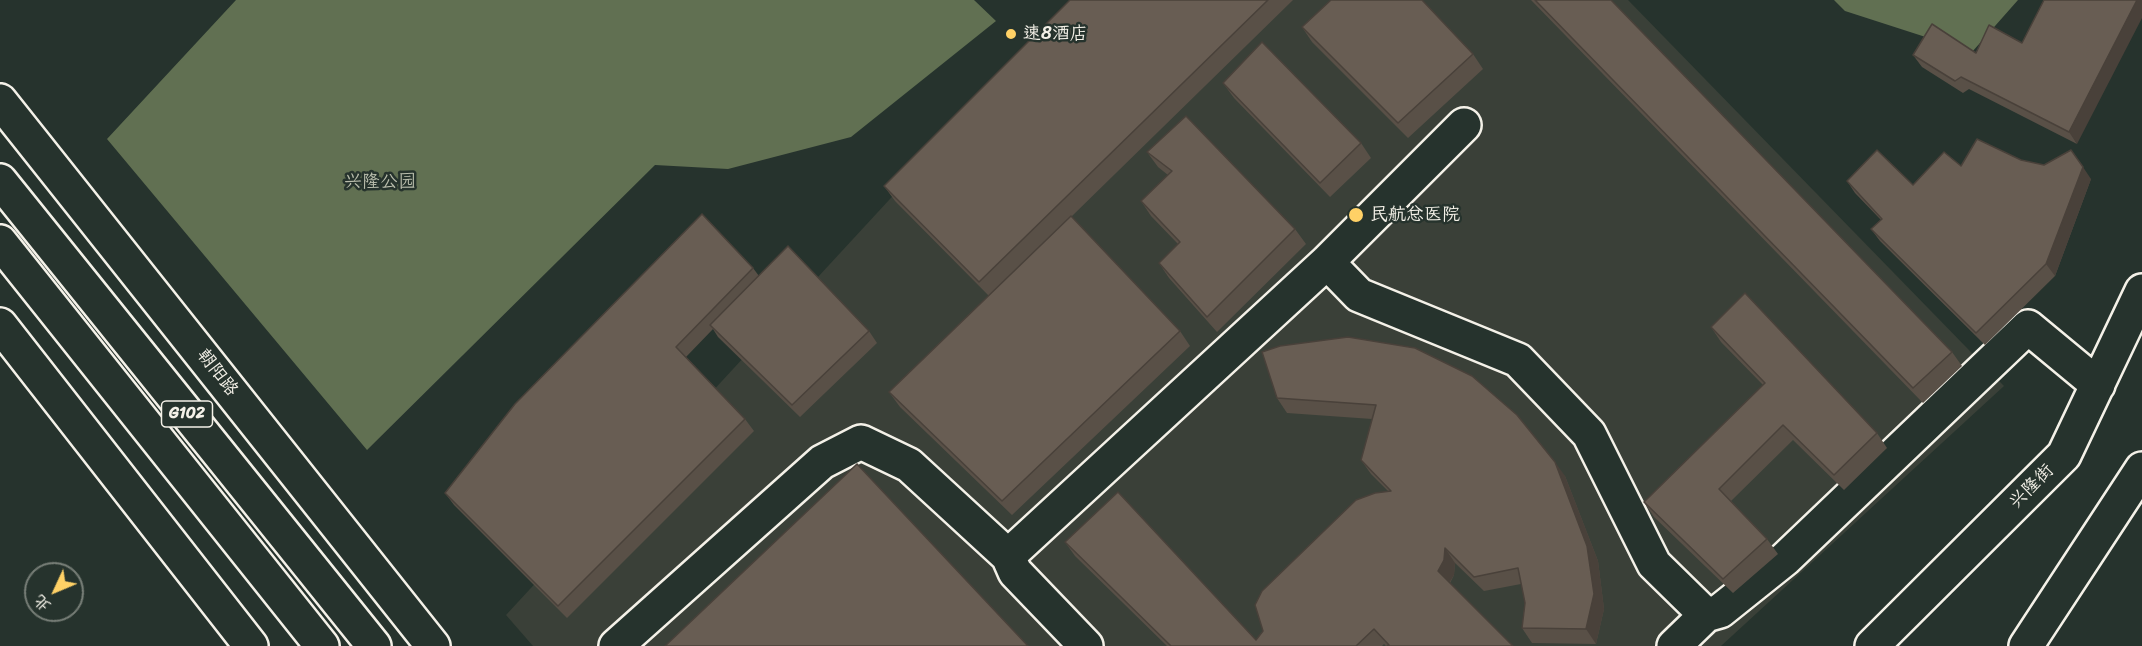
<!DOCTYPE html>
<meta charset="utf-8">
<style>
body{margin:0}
#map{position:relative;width:2142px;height:646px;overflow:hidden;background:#26332d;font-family:Sriracha,"LXGW WenKai TC",sans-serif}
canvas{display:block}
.north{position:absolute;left:24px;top:562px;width:60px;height:60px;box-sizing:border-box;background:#26332d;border:2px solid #787f78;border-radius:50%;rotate:226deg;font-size:16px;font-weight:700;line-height:24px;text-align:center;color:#f4f1e8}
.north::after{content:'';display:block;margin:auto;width:21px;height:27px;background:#ffd166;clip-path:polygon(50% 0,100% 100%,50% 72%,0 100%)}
</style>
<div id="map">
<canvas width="2142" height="646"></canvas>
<div class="north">北</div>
</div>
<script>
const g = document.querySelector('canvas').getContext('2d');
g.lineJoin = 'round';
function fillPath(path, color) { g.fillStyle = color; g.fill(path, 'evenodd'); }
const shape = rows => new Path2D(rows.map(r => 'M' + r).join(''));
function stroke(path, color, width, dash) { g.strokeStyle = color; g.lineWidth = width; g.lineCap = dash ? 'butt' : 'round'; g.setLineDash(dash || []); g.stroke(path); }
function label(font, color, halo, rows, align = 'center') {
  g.font = font + ' Sriracha,"LXGW WenKai TC",sans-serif'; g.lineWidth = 5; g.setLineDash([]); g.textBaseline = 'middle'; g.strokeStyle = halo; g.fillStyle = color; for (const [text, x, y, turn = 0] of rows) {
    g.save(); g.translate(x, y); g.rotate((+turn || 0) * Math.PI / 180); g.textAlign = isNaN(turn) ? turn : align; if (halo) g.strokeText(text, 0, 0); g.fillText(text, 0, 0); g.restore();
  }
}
const built = shape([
 [1078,0,1628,0,2004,386,1721,646,533,646,506,615,1033,44]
]);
const green = shape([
 [236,0,974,0,996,21,851,137,728,169,655,165,367,450,107,139],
 [1834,0,2018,0,1972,52,1845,11]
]);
const minor = shape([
 [1327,262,1359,295,1518,360,1589,434,1654,564,1706,615],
 [1008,556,1327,262,1464,125],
 [616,646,822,462,861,442,909,465,1008,556,1015,572,1086,646],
 [1674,646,1706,615,1720,611,1785,559,2028,327,2098,385],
 [1872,646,2064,455,2142,291],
 [2026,646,2142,469]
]);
const tertiary = shape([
 [0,101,433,646],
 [0,325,251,646]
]);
const trunk = shape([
 [0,181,374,646],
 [0,242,322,646]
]);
const wall = shape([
 [1070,0,1293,0,1071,217,1180,331,1190,346,1012,515,900,407,889,392,989,296,895,201,884,186],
 [1531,0,1611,0,1952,352,1962,366,1923,403],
 [1302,27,1473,54,1483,69,1408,138,1312,42],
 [2022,43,2077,144,1969,89,1963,93,1922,67,1913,55,1976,53],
 [1223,83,1361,143,1371,158,1330,197,1234,98],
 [1147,152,1295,229,1306,244,1217,332,1169,278,1159,263,1178,244,1151,216,1141,201,1168,175,1158,167],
 [2021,160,2091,179,2055,276,1985,345,1880,241,1871,229,1881,220,1855,193,1847,181,1913,185,1961,166],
 [753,268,759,276,869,331,877,343,800,417,718,337,713,329,686,357,745,419,754,431,567,618,454,505,445,493],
 [1711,327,1877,433,1887,448,1844,490,1793,440,1731,501,1767,539,1778,554,1733,593,1654,517,1644,502,1763,385,1721,342],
 [1262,352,1565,476,1598,561,1604,609,1596,644,1532,643,1522,628,1525,603,1521,584,1484,591,1455,563,1454,575,1450,583,1513,646,1386,646,1384,644,1382,646,1167,646,1075,556,1065,542,1256,640,1388,491,1371,474,1361,460,1372,419,1287,413,1277,398]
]);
const shadedWall = shape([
 [2137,0,2142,0,2142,18,2077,144,2069,132],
 [2083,167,2091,179,2055,276,2046,264],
 [1555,462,1565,476,1598,561,1604,609,1596,644,1586,629],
 [1445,548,1455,563,1454,575,1448,585,1438,571]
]);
const building = shape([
 [1070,0,1268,0,979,282,884,186,1070,0],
 [1331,0,1422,0,1473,54,1398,123,1302,27,1331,0],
 [1535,0,1611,0,1952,352,1913,388,1535,0],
 [2044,0,2137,0,2069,132,1961,77,1955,81,1913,55,1932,24,1976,53,1989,25,2022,43,2044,0],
 [1262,42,1361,143,1320,183,1223,83,1262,42],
 [1186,116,1295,229,1207,317,1159,263,1180,242,1141,201,1172,171,1147,152,1186,116],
 [1977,139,2021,160,2044,165,2071,150,2083,167,2046,264,1976,333,1871,229,1882,219,1847,181,1877,150,1913,185,1944,152,1961,166,1977,139],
 [702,214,753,268,676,347,745,419,558,606,445,493,515,404,702,214],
 [1071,216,1180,331,1002,501,889,392,1071,216],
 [788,246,869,331,792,405,710,325,788,246],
 [1745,293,1877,433,1834,475,1783,425,1719,489,1767,539,1723,579,1644,502,1765,383,1711,327,1745,293],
 [1348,337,1415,348,1472,376,1517,415,1555,462,1587,546,1594,594,1586,629,1522,628,1525,603,1518,568,1474,577,1445,548,1444,560,1438,571,1513,646,1387,646,1389,645,1374,629,1356,646,1171,646,1065,542,1118,492,1256,640,1263,631,1255,605,1262,591,1356,500,1375,493,1391,491,1361,460,1376,405,1277,398,1262,352,1280,346,1348,337],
 [857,464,1028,646,665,646,857,464]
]);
const markers = [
 [1011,34,6,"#ffd166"],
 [1356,215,8,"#ffd166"]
];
const shields = [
 [187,414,51]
];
const shieldNames = [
 ["G102",187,414]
];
const poiNames = [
 ["速8酒店",1023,34],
 ["民航总医院",1370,215]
];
const parkNames = [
 ["兴隆公园",380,182]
];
const streetNames = [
 ["朝阳路",217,373,52],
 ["兴隆街",2032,487,-45]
];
fillPath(built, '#3a4038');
fillPath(green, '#617052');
stroke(minor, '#f4f1e8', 38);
stroke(tertiary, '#f4f1e8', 38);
stroke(trunk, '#f4f1e8', 38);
stroke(minor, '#26332d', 33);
stroke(tertiary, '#26332d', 33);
stroke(trunk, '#26332d', 33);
fillPath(wall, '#595047');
fillPath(shadedWall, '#49413a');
fillPath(building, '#685d53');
stroke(building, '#49413a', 1.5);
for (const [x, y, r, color] of markers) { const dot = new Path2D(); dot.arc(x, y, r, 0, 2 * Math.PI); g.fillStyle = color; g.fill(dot); stroke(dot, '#26332d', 2); }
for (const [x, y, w] of shields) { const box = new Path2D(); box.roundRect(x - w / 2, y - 13, w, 26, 4.5); g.fillStyle = '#26332d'; g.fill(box); stroke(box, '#f4f1e8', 1.5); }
label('bold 16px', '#f4f1e8', null, shieldNames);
label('18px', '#f4f1e8', '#26332d', poiNames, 'left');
label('18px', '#b9bdac', '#26332d', parkNames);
label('18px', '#f4f1e8', '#26332d', streetNames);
</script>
